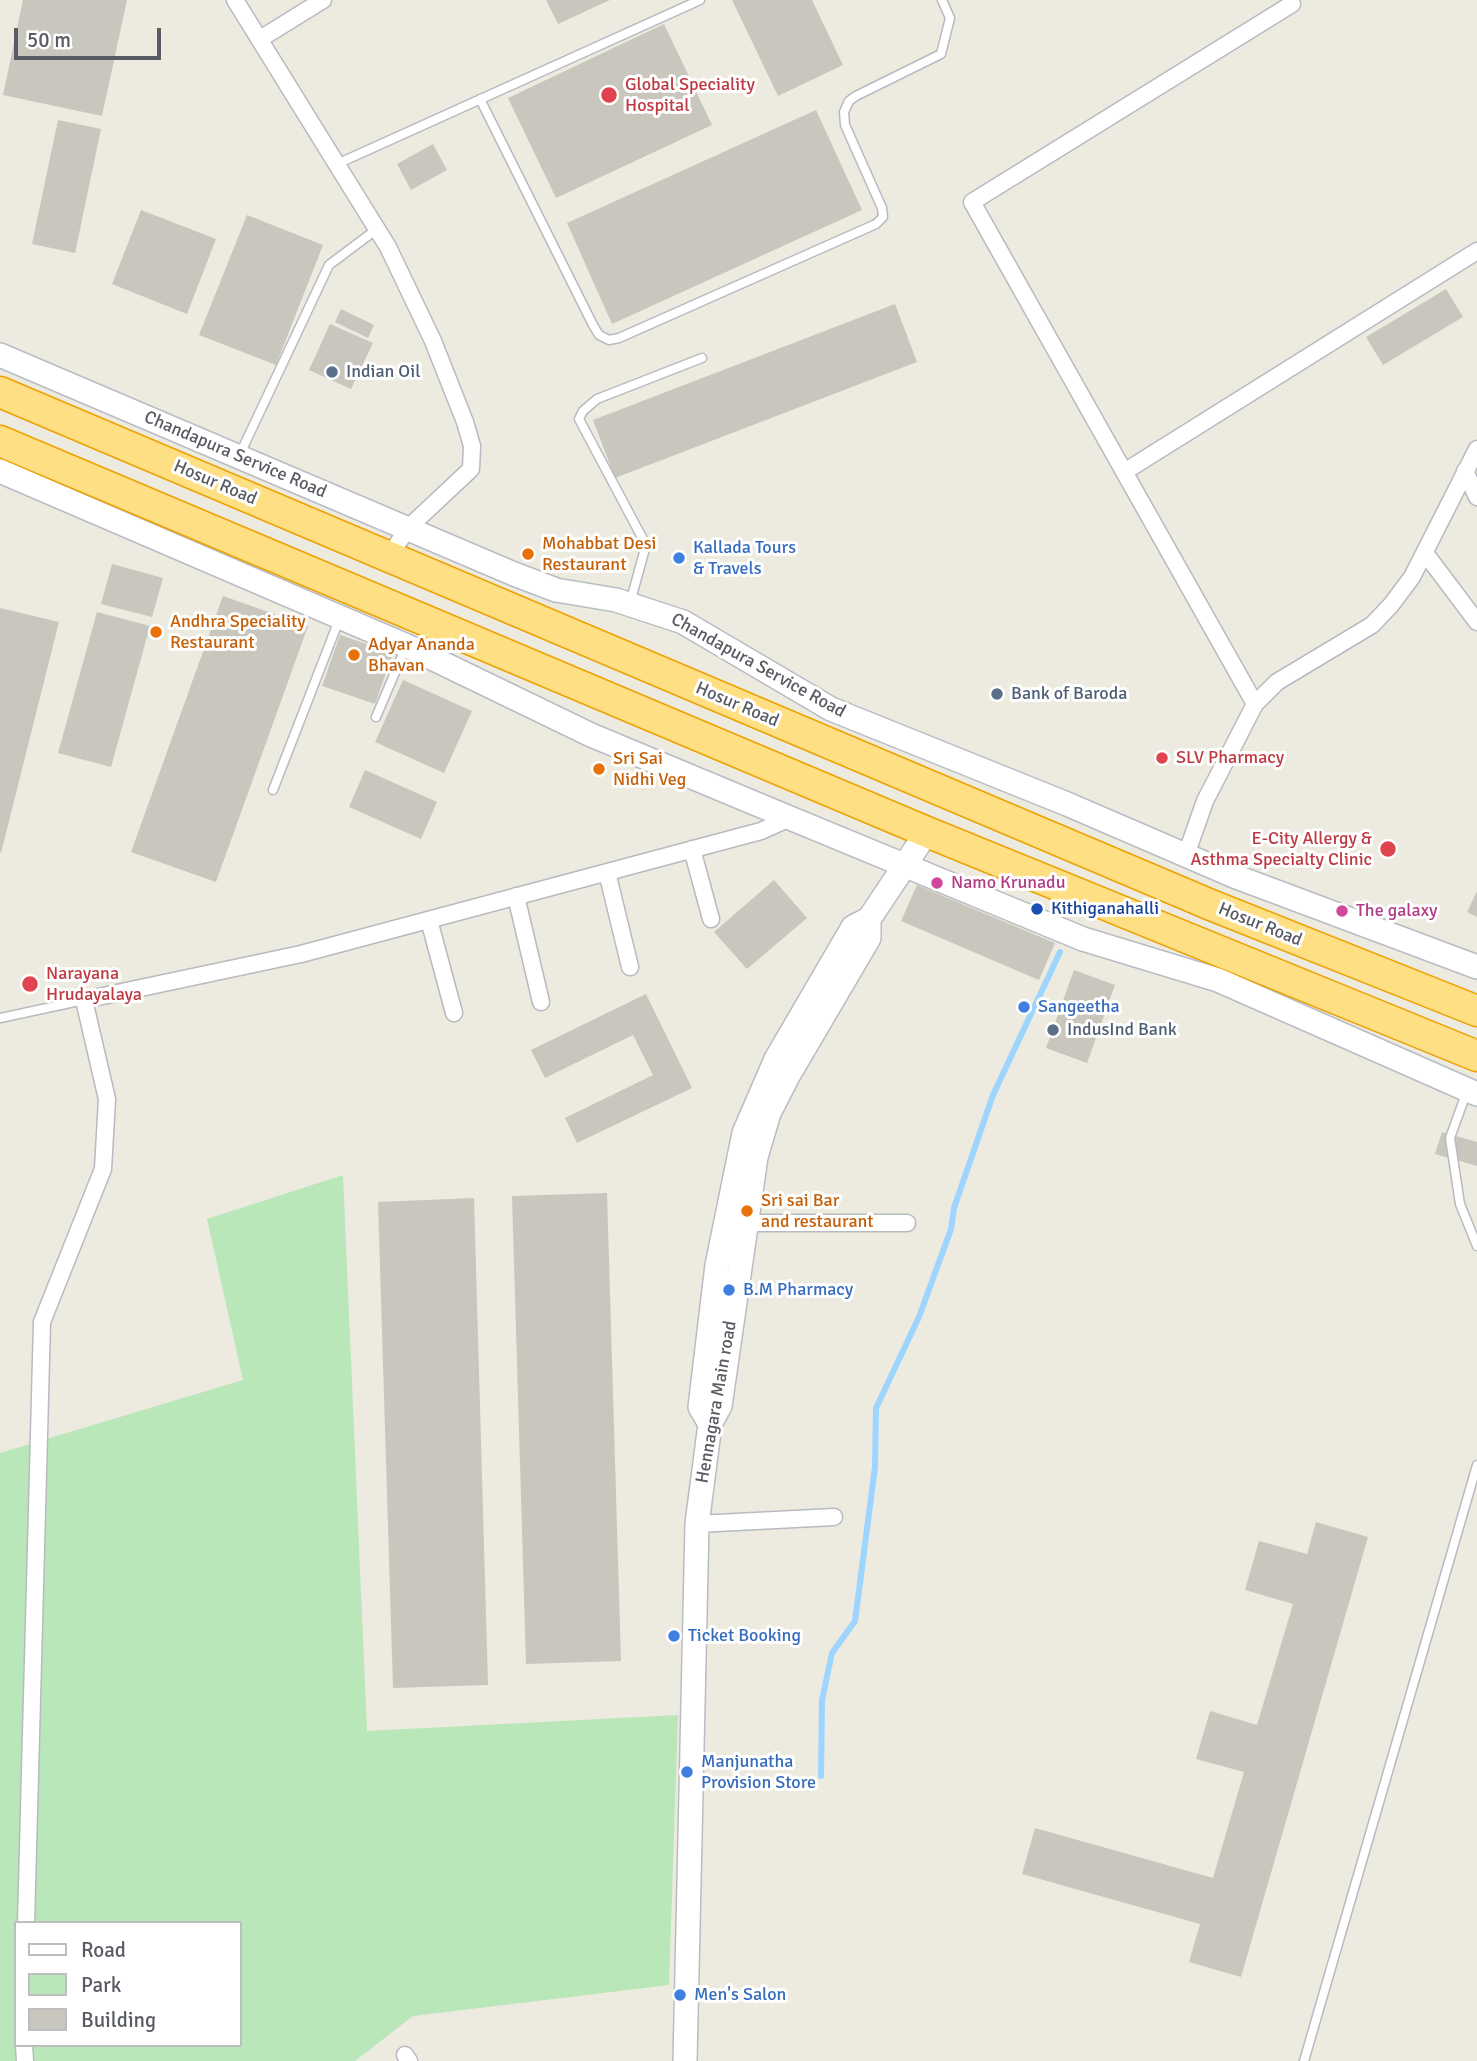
<!DOCTYPE html>
<style>
body{margin:0}
#map{position:relative;width:1477px;height:2061px;overflow:hidden;background:#edeadf;font-family:Signika,sans-serif}
canvas{display:block}
.legend{position:absolute;left:14px;top:1921px;width:228px;height:126px;box-sizing:border-box;background:#fff;border:2px solid #bcbec0;margin:0;padding:9px 12px;list-style:none;font-size:21px;color:#585c62}
.legend li{display:flex;align-items:center;gap:14px;height:35px}
.legend b{width:35px;border:2px solid #bcbec0}
.scale{position:absolute;left:14px;top:28px;width:147px;height:32px;box-sizing:border-box;border:4px solid #585c62;border-top:0;padding-left:9px;font-size:21px;line-height:24px;white-space:nowrap;color:#585c62;-webkit-text-stroke:5px #fff;paint-order:stroke}
</style>
<div id="map">
<canvas width="1477" height="2061"></canvas>
<ul class="legend">
<li><b style="height:9px;background:#fff"></b>Road</li>
<li><b style="height:19px;background:#b9e7b9"></b>Park</li>
<li><b style="height:19px;background:#c9c6be"></b>Building</li>
</ul>
<div class="scale">50 m</div>
</div>
<script>
const g = document.querySelector('canvas').getContext('2d');
g.lineJoin = 'round';
function fillPath(path, color) { g.fillStyle = color; g.fill(path, 'evenodd'); }
const shape = rows => new Path2D(rows.map(r => 'M' + r).join(''));
function stroke(path, color, width, dash) { g.strokeStyle = color; g.lineWidth = width; g.lineCap = dash ? 'butt' : 'round'; g.setLineDash(dash || []); g.stroke(path); }
function label(font, color, halo, rows, align = 'center') {
  g.font = font + ' Signika,sans-serif'; g.lineWidth = 6; g.setLineDash([]); g.textBaseline = 'middle'; g.strokeStyle = halo; g.fillStyle = color; for (const [text, x, y, turn = 0] of rows) {
    g.save(); g.translate(x, y); g.rotate((+turn || 0) * Math.PI / 180); g.textAlign = isNaN(turn) ? turn : align; if (halo) g.strokeText(text, 0, 0); g.fillText(text, 0, 0); g.restore();
  }
}
const green = shape([
 [343,1175,367,1731,678,1715,669,1985,413,2016,355,2061,0,2061,0,1453,243,1380,207,1219],
 [16,1923,240,1923,240,2045,16,2045]
]);
const stream = shape([
 [821,1776,822,1700,832,1653,855,1621,875,1467,876,1408,919,1317,951,1229,954,1208,993,1095,1060,952]
]);
const building = shape([
 [23,0,127,0,102,116,3,95],
 [546,0,610,0,558,24],
 [732,0,812,0,843,65,778,96],
 [664,24,712,125,556,198,508,98],
 [816,110,862,210,612,324,567,223],
 [58,120,101,129,75,253,32,244],
 [433,144,447,170,411,190,397,164],
 [141,210,216,239,187,314,112,284],
 [247,215,323,245,276,365,199,335],
 [1446,289,1463,317,1383,365,1366,337],
 [895,304,917,362,615,478,593,420],
 [341,309,374,325,368,338,335,322],
 [330,324,373,343,351,389,309,370],
 [112,564,163,578,152,617,101,604],
 [223,596,308,626,216,882,131,852],
 [0,608,59,622,1,853,0,852],
 [97,612,150,626,111,767,58,753],
 [340,635,393,653,375,704,322,686],
 [403,680,472,711,444,773,375,742],
 [365,770,437,802,421,839,349,807],
 [774,880,807,918,747,969,714,932],
 [917,885,1055,943,1039,980,901,921],
 [1477,891,1477,917,1467,912],
 [1074,970,1115,985,1087,1063,1046,1048],
 [646,994,692,1088,577,1143,565,1118,653,1075,633,1035,545,1078,531,1050],
 [1442,1132,1477,1142,1477,1166,1435,1154],
 [607,1193,621,1661,526,1664,512,1196],
 [474,1198,488,1685,393,1688,378,1202],
 [1316,1522,1368,1537,1241,1977,1189,1962,1200,1924,1022,1874,1035,1828,1213,1878,1244,1772,1196,1759,1210,1711,1257,1725,1293,1604,1245,1590,1259,1541,1307,1554]
]);
const lane = shape([
 [480,99,593,325,599,335,609,340,619,338,876,224,883,217,882,208,845,125,844,112,849,101,856,96,941,54,950,18,942,0],
 [337,164,700,0],
 [240,454,329,265,377,229],
 [630,603,646,545,579,419,583,411,597,399,702,358],
 [376,717,405,649],
 [273,790,339,620],
 [0,1018,84,1000],
 [1467,1091,1450,1138,1460,1204,1477,1246],
 [1304,2061,1477,1465]
]);
const street = shape([
 [235,0,388,247,433,341,465,422,472,446,471,469,407,529,389,557],
 [260,39,323,0],
 [1465,471,1477,497],
 [1124,472,1477,251],
 [1425,553,1477,622],
 [1255,704,972,202,1292,4],
 [692,849,711,919],
 [1186,855,1205,801,1255,704,1277,682,1372,625,1391,605,1412,577,1477,449],
 [607,872,630,967],
 [516,896,541,1002],
 [429,920,454,1013],
 [738,1223,907,1223],
 [697,1524,834,1517],
 [26,1923,42,1322,103,1169,107,1099,84,1000,301,954,761,831,790,818],
 [24,2045,25,2061],
 [405,2055,409,2061]
]);
const secondary = shape([
 [0,355,514,574,556,590,616,600,683,622,831,709,1067,804,1234,876,1477,967],
 [0,471,407,646,591,735,790,818,1083,939,1218,980,1477,1094],
 [710,1424,700,1407,717,1265,744,1133,776,1059,853,927,869,919],
 [685,2061,697,1524,710,1424,720,1406,756,1157,769,1113,788,1076,869,938,869,919,927,832]
]);
const highway = shape([
 [0,392,1211,905,1477,1011],
 [0,441,927,832,1477,1056]
]);
const markers = [
 [609,95,9,"#e0444e"],
 [332,372,7,"#5c6f8a"],
 [528,554,7,"#e8710a"],
 [679,558,7,"#3f7fe0"],
 [156,632,7,"#e8710a"],
 [354,655,7,"#e8710a"],
 [997,694,7,"#5c6f8a"],
 [1162,758,7,"#e0444e"],
 [599,769,7,"#e8710a"],
 [1388,849,9,"#e0444e"],
 [937,883,7,"#d1479c"],
 [1037,909,7,"#1a4fb4"],
 [1342,911,7,"#d1479c"],
 [30,984,9,"#e0444e"],
 [1024,1007,7,"#3f7fe0"],
 [1053,1030,7,"#5c6f8a"],
 [747,1211,7,"#e8710a"],
 [729,1290,7,"#3f7fe0"],
 [674,1636,7,"#3f7fe0"],
 [687,1772,7,"#3f7fe0"],
 [680,1995,7,"#3f7fe0"]
];
const healthNames = [
 ["Global Speciality",625,85],
 ["Hospital",625,106],
 ["SLV Pharmacy",1176,758],
 ["E-City Allergy &",1372,839,"right"],
 ["Asthma Specialty Clinic",1372,860,"right"],
 ["Narayana",46,974],
 ["Hrudayalaya",46,995]
];
const serviceNames = [
 ["Indian Oil",346,372],
 ["Bank of Baroda",1011,694],
 ["IndusInd Bank",1067,1030]
];
const streetNames = [
 ["Chandapura Service Road",235,455,23],
 ["Hosur Road",215,483,23],
 ["Chandapura Service Road",758,666,29],
 ["Hosur Road",737,705,23],
 ["Hosur Road",1260,925,22],
 ["Hennagara Main road",717,1402,-80]
];
const foodNames = [
 ["Mohabbat Desi",542,544],
 ["Restaurant",542,565],
 ["Andhra Speciality",170,622],
 ["Restaurant",170,643],
 ["Adyar Ananda",368,645],
 ["Bhavan",368,666],
 ["Sri Sai",613,759],
 ["Nidhi Veg",613,780],
 ["Sri sai Bar",761,1201],
 ["and restaurant",761,1222]
];
const shopNames = [
 ["Kallada Tours",693,548],
 ["& Travels",693,569],
 ["Sangeetha",1038,1007],
 ["B.M Pharmacy",743,1290],
 ["Ticket Booking",688,1636],
 ["Manjunatha",701,1762],
 ["Provision Store",701,1783],
 ["Men's Salon",694,1995]
];
const hotelNames = [
 ["Namo Krunadu",951,883],
 ["The galaxy",1356,911]
];
const transitNames = [
 ["Kithiganahalli",1051,909]
];
fillPath(green, '#b9e7b9');
stroke(stream, '#9dd5ff', 6);
fillPath(building, '#c9c6be');
stroke(lane, '#b7bac0', 11);
stroke(street, '#b7bac0', 19);
stroke(secondary, '#b8bcc3', 26);
stroke(highway, '#eca100', 33);
stroke(lane, '#fff', 8);
stroke(street, '#fff', 16);
stroke(secondary, '#fff', 23);
stroke(highway, '#ffdf84', 30);
for (const [x, y, r, color] of markers) { const dot = new Path2D(); dot.arc(x, y, r, 0, 2 * Math.PI); g.fillStyle = color; g.fill(dot); stroke(dot, '#fff', 2.5); }
label('18px', '#be3a42', '#fff', healthNames, 'left');
label('18px', '#4e5e75', '#fff', serviceNames, 'left');
label('18px', '#585c62', '#fff', streetNames);
label('18px', '#c56008', '#fff', foodNames, 'left');
label('18px', '#366cbe', '#fff', shopNames, 'left');
label('18px', '#b23c85', '#fff', hotelNames, 'left');
label('18px', '#164399', '#fff', transitNames, 'left');
</script>
